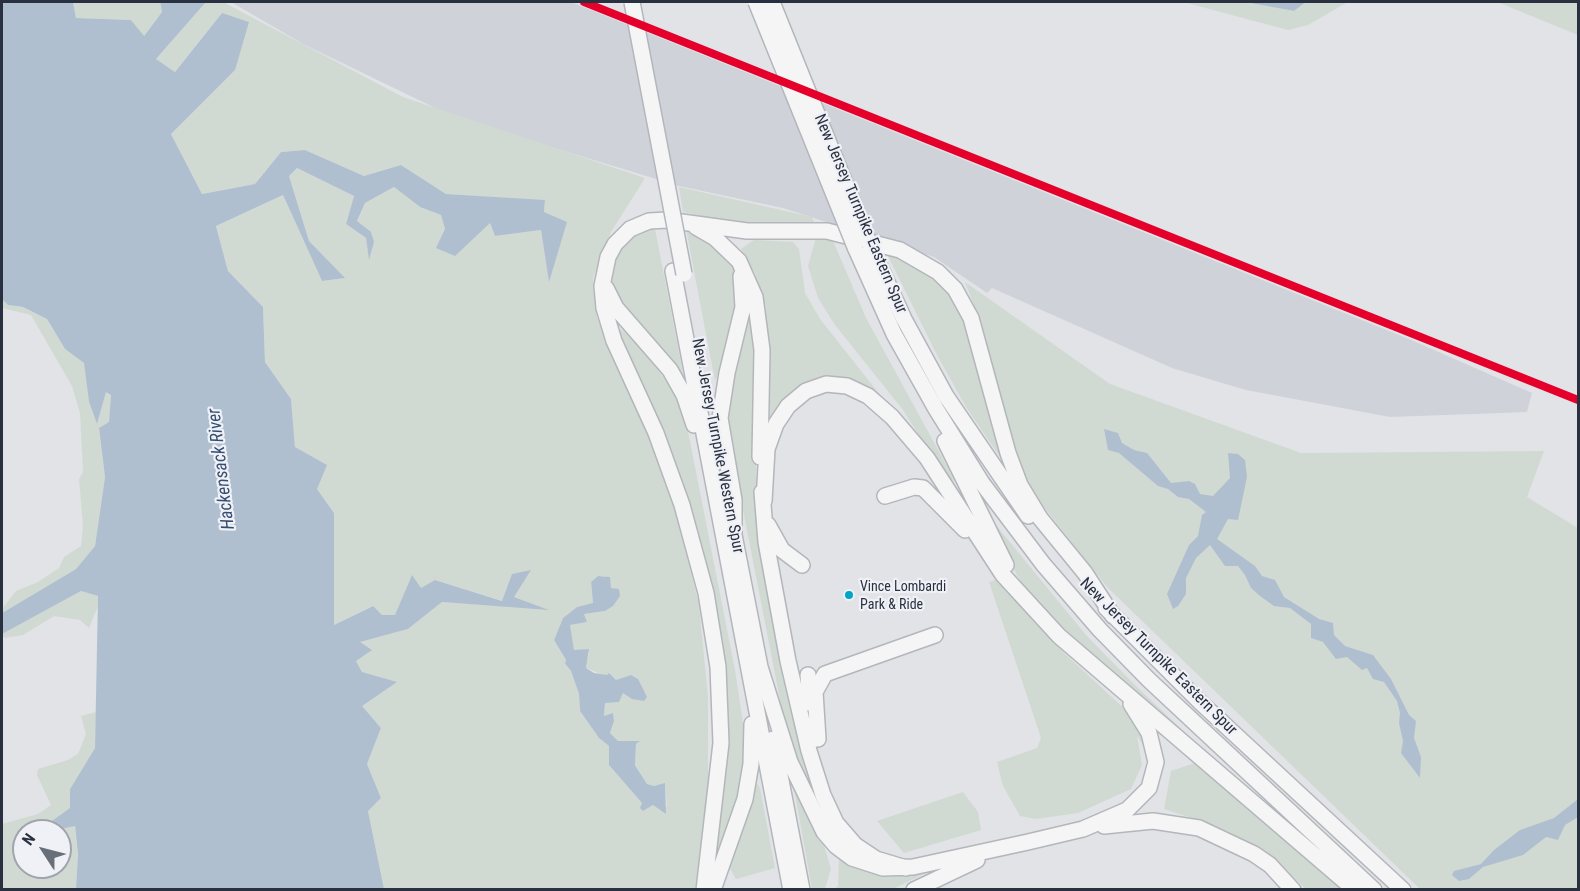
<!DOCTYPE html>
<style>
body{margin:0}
#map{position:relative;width:1580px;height:891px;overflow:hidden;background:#e1e3e6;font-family:"Roboto Condensed",sans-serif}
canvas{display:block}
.frame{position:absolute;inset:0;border:3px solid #29303f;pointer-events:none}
.north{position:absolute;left:12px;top:819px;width:60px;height:60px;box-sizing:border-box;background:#eff1f6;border:2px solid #a0a4ad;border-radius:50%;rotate:306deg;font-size:16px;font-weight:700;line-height:24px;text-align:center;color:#29303f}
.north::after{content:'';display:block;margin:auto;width:21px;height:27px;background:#696f79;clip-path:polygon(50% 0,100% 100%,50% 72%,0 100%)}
</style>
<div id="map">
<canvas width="1580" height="891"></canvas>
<div class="frame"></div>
<div class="north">N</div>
</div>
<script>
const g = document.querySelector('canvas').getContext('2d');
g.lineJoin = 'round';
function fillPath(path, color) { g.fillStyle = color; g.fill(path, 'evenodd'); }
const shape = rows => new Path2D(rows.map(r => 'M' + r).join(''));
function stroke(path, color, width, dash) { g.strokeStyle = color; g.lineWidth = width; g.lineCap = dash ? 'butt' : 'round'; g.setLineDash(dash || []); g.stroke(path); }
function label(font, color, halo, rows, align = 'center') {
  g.font = font + ' "Roboto Condensed",sans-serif'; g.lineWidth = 4.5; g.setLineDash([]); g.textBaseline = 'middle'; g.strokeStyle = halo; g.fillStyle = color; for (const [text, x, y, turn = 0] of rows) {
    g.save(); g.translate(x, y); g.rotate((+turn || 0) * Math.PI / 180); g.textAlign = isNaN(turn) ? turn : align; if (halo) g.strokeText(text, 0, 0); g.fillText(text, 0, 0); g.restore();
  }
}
const built = shape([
 [231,2,571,2,1409,339,1532,393,1527,412,1390,417,1246,390,1172,368,992,288,987,293,934,257,783,208,679,186,456,118,303,44]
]);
const green = shape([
 [73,2,160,2,162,12,143,37,131,20,76,18],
 [206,2,223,2,403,97,645,178,611,232,593,278,597,317,650,433,678,519,699,605,708,697,708,784,695,889,384,889,368,811,381,798,367,764,381,728,361,706,362,672,356,661,359,642,408,629,442,602,546,609,513,597,531,570,503,601,435,580,395,615,382,616,372,606,334,625,334,513,317,489,295,447,291,399,265,362,263,307,228,271,216,226,283,195,322,281,344,278,309,241,289,176,297,168,354,196,346,224,366,238,369,258,374,242,357,222,365,203,394,187,420,207,441,215,445,229,490,223,495,236,541,230,549,280,544,212,545,201,446,194,401,165,364,176,305,150,281,152,255,184,202,194,171,134,235,70,222,13,175,72,156,59],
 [598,576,605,576,611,588,605,611,584,614,587,622,569,625,574,650,589,652,586,668,616,680,623,680,644,692,647,696,623,693,619,699,605,702,604,717,612,714,614,721,610,733,618,741,639,742,636,744,635,764,647,784,654,786,665,784,667,807,643,803,609,765,609,746,599,738,580,711,579,694,571,671,565,665,566,660,554,640,563,618,577,607,593,604,591,582],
 [1183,2,1245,2,1294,11,1306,2,1348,2,1308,25,1288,30],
 [1497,2,1578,2,1578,35],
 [679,187,812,217,814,222,746,225,683,212],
 [654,224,687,394,623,311,609,280,611,260,628,235],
 [686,229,700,234,727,258,737,275,739,293,727,354,715,381],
 [831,236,866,318,955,481,946,478,903,410,835,325,818,298,808,266,812,251,816,238],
 [754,240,793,242,799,249,805,293,820,319,892,410,866,389,797,392,770,419,766,307,755,273,741,249],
 [886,252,933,274,953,294,970,326,1006,466,966,407,937,355],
 [965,282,1110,384,1301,453,1544,451,1527,497,1578,528,1578,889,1420,889,1108,588,1036,497,1020,465,980,321],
 [2,299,8,305,23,307,47,319,65,349,85,363,89,402,97,424,106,391,111,395,109,422,99,429,105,477,95,546,76,569,2,613,2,609,16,591,38,582,59,568,64,557,81,546,83,525,79,479,83,472,80,413,72,386,31,315,2,308],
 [750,314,754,315,758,401,756,475,764,553,836,835,817,805,795,755,783,715,736,474,728,424,733,373],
 [611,323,627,334,656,367,677,396,687,426,735,670,743,723,744,773,735,811,710,877,723,763,708,587],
 [989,521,995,524,1086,635,1134,684,1238,783,1042,612,1018,577],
 [998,579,1064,653,1128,712,1142,735,1147,751,1137,736,1142,765,1131,789,1078,813,1036,819,1020,816,1003,786,997,762,1037,748,1041,738,989,582],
 [81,591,98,596,98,606,89,628,80,620,54,616,23,635,4,638,2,633],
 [96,712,95,748,70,789,78,854,76,889,2,889,2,824,38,814,51,805,37,775,38,769,68,760,78,754,86,734,81,716],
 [24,831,60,831,60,867,24,867],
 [1195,763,1344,889,1306,889,1266,851,1216,826,1164,809,1171,771],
 [791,772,821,835,831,869,825,889,812,889],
 [754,779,760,788,775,868,736,879,729,867],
 [963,792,978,812,981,830,904,853,877,821],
 [839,856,859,867,890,877,934,869,893,889,834,890,838,886]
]);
const water = shape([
 [2,2,73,2,76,18,131,20,144,36,162,12,160,2,206,2,156,59,175,72,222,13,249,22,235,70,171,134,202,194,255,184,281,152,305,150,364,176,401,165,446,194,545,200,544,212,567,222,549,282,541,230,495,236,490,223,455,256,436,248,445,229,441,215,420,207,394,187,365,203,357,221,371,232,374,242,369,260,366,238,346,224,354,196,297,168,289,176,309,241,345,278,322,281,283,195,216,226,228,271,263,307,265,362,291,399,295,447,327,465,317,489,334,513,334,625,373,606,382,615,395,615,412,575,421,588,435,580,502,601,512,574,531,570,514,597,549,610,442,602,408,629,360,642,372,650,356,661,362,672,397,682,362,706,381,728,367,764,381,798,368,811,384,889,76,889,78,854,75,826,55,830,52,821,70,808,70,789,95,748,98,596,81,591,2,634,2,613,76,569,95,546,105,477,99,428,109,422,111,395,106,392,97,424,89,402,84,363,65,349,47,319,23,307,8,305,2,299],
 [1245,2,1306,2,1294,11],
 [1104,429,1118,433,1122,443,1134,450,1147,453,1171,483,1189,481,1195,484,1200,494,1213,496,1230,478,1228,453,1238,454,1245,460,1247,477,1238,520,1228,519,1217,539,1255,566,1262,576,1275,580,1284,597,1319,619,1333,623,1334,635,1345,646,1373,655,1391,679,1409,715,1416,721,1414,738,1421,757,1420,778,1401,753,1403,741,1399,723,1400,713,1397,701,1384,682,1373,679,1367,668,1362,670,1347,657,1336,659,1323,642,1311,638,1311,624,1290,608,1274,606,1260,596,1251,588,1245,575,1238,566,1225,566,1210,545,1196,558,1186,578,1186,594,1178,606,1173,609,1167,594,1189,545,1198,536,1202,515,1206,512,1189,499,1178,497,1168,489,1158,486,1119,453,1108,450],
 [598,576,610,577,611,588,619,589,620,596,613,606,605,611,584,614,587,622,570,625,574,650,589,649,586,668,594,673,607,675,609,673,616,680,631,675,638,679,647,697,644,701,632,699,623,693,619,702,605,703,604,716,613,713,614,721,610,733,618,741,640,741,636,744,635,765,647,784,654,786,665,783,666,814,653,805,643,811,640,808,642,803,609,765,609,746,599,738,580,711,579,694,571,671,565,664,566,660,554,640,563,618,577,607,593,603,591,582],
 [1578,799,1578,817,1565,825,1558,840,1546,837,1523,855,1483,867,1469,879,1459,881,1452,875,1454,871,1481,864,1494,850,1520,830,1554,818]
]);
const highway = shape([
 [696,227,715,238,739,261,755,297,762,350,760,457],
 [870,245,904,319,946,396,1028,516],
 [855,247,894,334,936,409,982,483,1043,564,1100,630,1149,680,1374,890],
 [673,271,791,890],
 [606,288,616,308,670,370,684,395,694,425],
 [945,441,1006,565],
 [762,492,766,542,788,661,809,751,823,795,836,823,855,845,876,859,906,868],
 [885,496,914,487,923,488,965,530],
 [764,501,767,449,776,424,788,406,806,391,826,384,847,386,868,396,892,417,927,458,1003,575,1059,636,1355,890],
 [768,525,782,550,802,565],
 [733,530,762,677],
 [734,536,734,500,720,418,727,373,743,307,741,276],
 [1106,608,1200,702,1403,890],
 [760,667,790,762,824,832,836,846,852,858,883,868,913,867,1028,842,1083,829,1127,810,1149,788,1156,762,1149,733,1131,704],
 [808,675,810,703],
 [773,739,802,890],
 [818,739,815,692,825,674,935,635],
 [1104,826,1153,821,1199,828,1254,854,1270,865,1293,890],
 [704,890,721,743,718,667,706,593,682,505,656,433,614,341,604,308,602,286,608,257,615,244,630,229,649,221,667,220,747,231,827,231,900,250,938,272,955,289,971,318,1008,453,1020,485,1040,518,1085,573,1113,616],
 [713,890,745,799,751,764,752,724],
 [914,890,977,860]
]);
const highwayBridge = shape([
 [632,2,684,274],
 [756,2,855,247],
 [772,2,870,245]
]);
const rail1 = shape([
 [584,2,1578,400]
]);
const markers = [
 [849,595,5,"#02a3c7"]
];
const busNames = [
 ["Vince Lombardi",860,587],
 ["Park & Ride",860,605]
];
const streetNames = [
 ["New Jersey Turnpike Eastern Spur",860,214,67],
 ["New Jersey Turnpike Western Spur",717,446,79],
 ["New Jersey Turnpike Eastern Spur",1158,657,45]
];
const waterNames = [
 ["Hackensack River",222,469,-97]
];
fillPath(built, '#cfd2d9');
fillPath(green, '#d1dad2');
fillPath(water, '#b0bfd0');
stroke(highway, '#b3b6bb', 18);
stroke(highway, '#f5f5f6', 15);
stroke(highwayBridge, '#b3b6bb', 18, []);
stroke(highwayBridge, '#f5f5f6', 15);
stroke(rail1, '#e4002b', 8);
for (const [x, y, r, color] of markers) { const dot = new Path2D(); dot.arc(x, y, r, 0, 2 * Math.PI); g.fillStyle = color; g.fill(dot); stroke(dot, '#eff1f6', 2); }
label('14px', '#29303f', '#eff1f6', busNames, 'left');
label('16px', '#29303f', '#eff1f6', streetNames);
label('italic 18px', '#344d71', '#eff1f6', waterNames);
</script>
